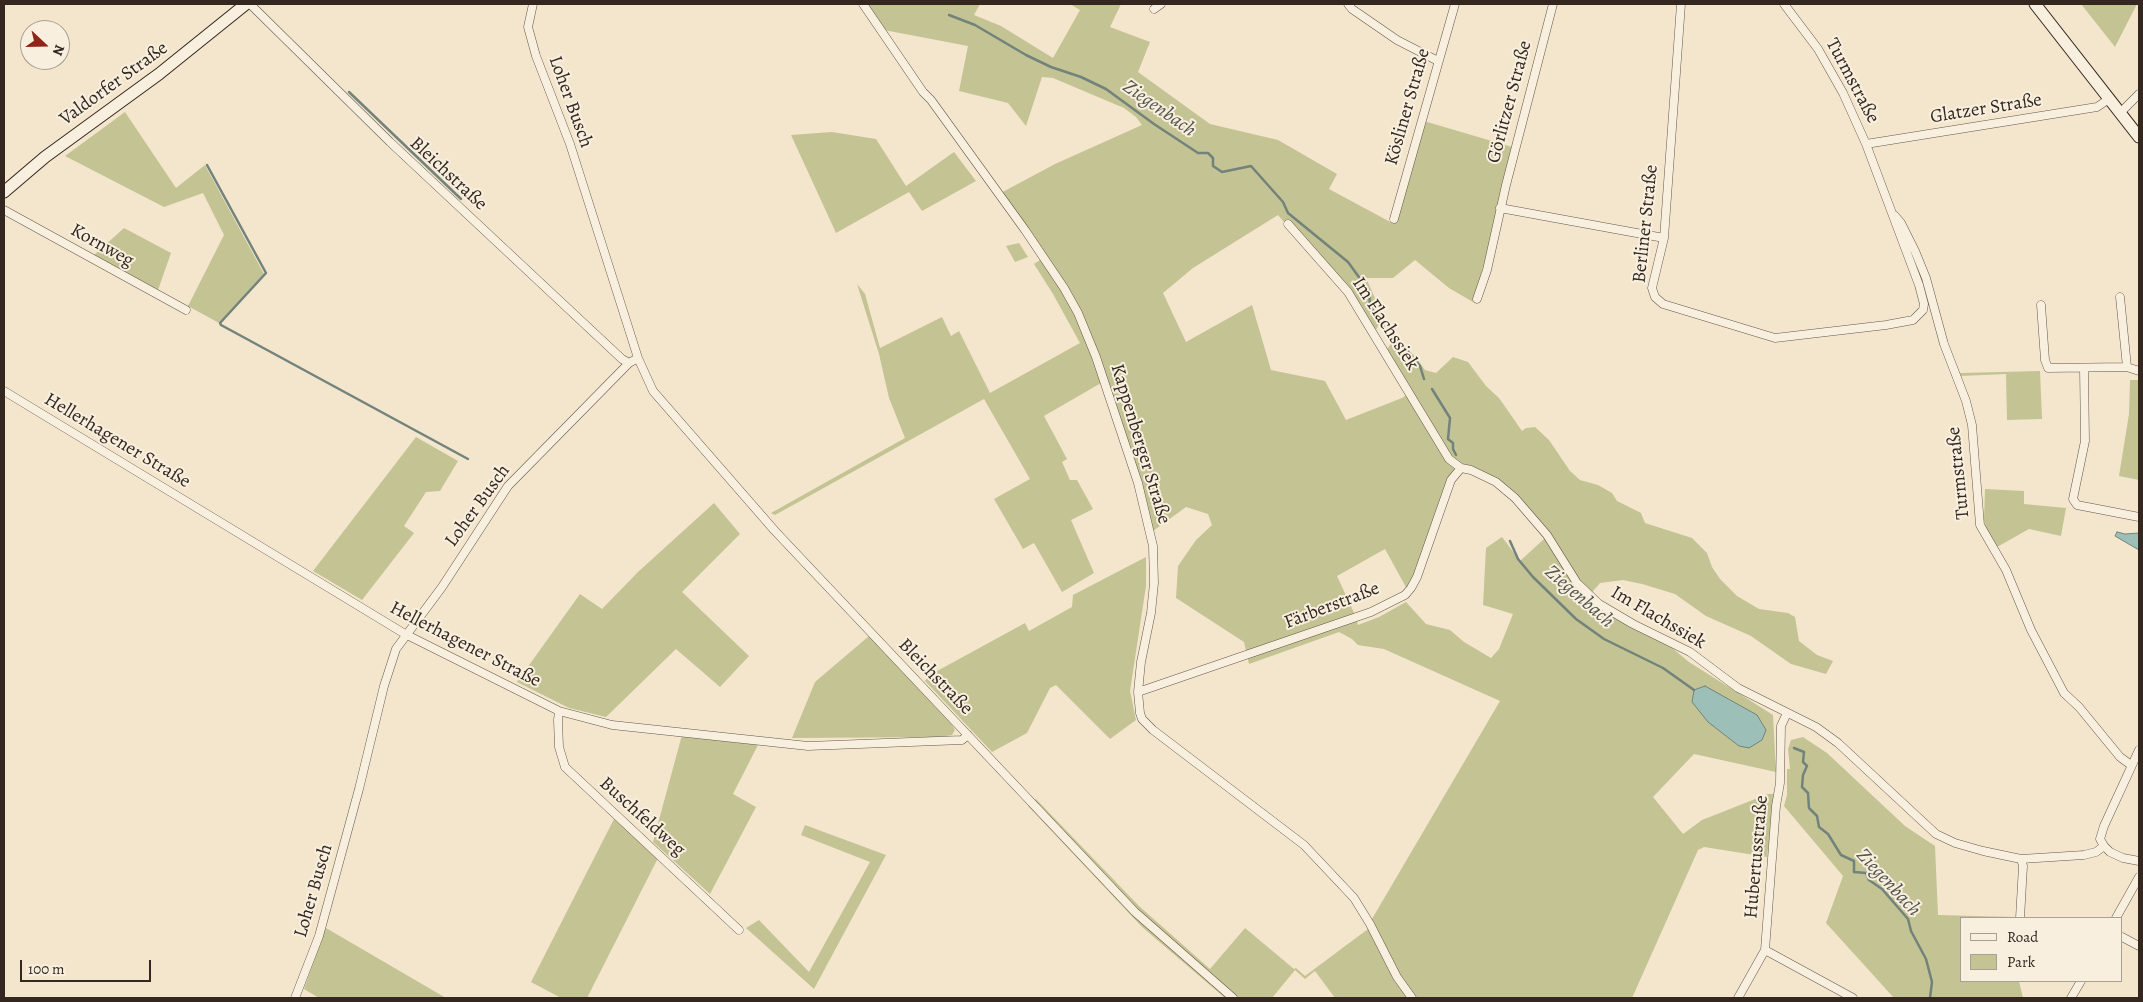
<!DOCTYPE html>
<meta charset="utf-8">
<style>
body{margin:0}
#map{position:relative;width:2143px;height:1002px;overflow:hidden;background:#f4e6cd;font-family:Alegreya,serif}
canvas{display:block}
.frame{position:absolute;inset:0;border:5px solid #332720;pointer-events:none}
.legend{position:absolute;left:1960px;top:917px;width:162px;height:65px;box-sizing:border-box;background:#f8efde;border:1px solid #a99f92;margin:0;padding:6px 9px;list-style:none;font-size:15px;color:#332720}
.legend li{display:flex;align-items:center;gap:10px;height:25px}
.legend b{width:25px;border:1px solid #a99f92}
.north{position:absolute;left:20px;top:20px;width:50px;height:50px;box-sizing:border-box;background:#f8efde;border:1px solid #a99f92;border-radius:50%;rotate:111deg;font-size:14px;font-weight:700;line-height:20px;text-align:center;color:#332720}
.north::after{content:'';display:block;margin:auto;width:18px;height:22px;background:#8f2418;clip-path:polygon(50% 0,100% 100%,50% 72%,0 100%)}
.scale{position:absolute;left:20px;top:960px;width:131px;height:22px;box-sizing:border-box;border:2px solid #332720;border-top:0;padding-left:6px;font-size:15px;line-height:18px;white-space:nowrap;color:#332720;-webkit-text-stroke:4px #f8efde;paint-order:stroke}
</style>
<div id="map">
<canvas width="2143" height="1002"></canvas>
<div class="frame"></div>
<ul class="legend">
<li><b style="height:6px;background:#f8efde"></b>Road</li>
<li><b style="height:14px;background:#c4c393"></b>Park</li>
</ul>
<div class="north">N</div>
<div class="scale">100 m</div>
</div>
<script>
const g = document.querySelector('canvas').getContext('2d');
g.lineJoin = 'round';
function fillPath(path, color) { g.fillStyle = color; g.fill(path, 'evenodd'); }
const shape = rows => new Path2D(rows.map(r => 'M' + r).join(''));
function stroke(path, color, width, dash) { g.strokeStyle = color; g.lineWidth = width; g.lineCap = dash ? 'butt' : 'round'; g.setLineDash(dash || []); g.stroke(path); }
function label(font, color, halo, rows, align = 'center') {
  g.font = font + ' Alegreya,serif'; g.lineWidth = 4; g.setLineDash([]); g.textBaseline = 'middle'; g.strokeStyle = halo; g.fillStyle = color; for (const [text, x, y, turn = 0] of rows) {
    g.save(); g.translate(x, y); g.rotate((+turn || 0) * Math.PI / 180); g.textAlign = isNaN(turn) ? turn : align; if (halo) g.strokeText(text, 0, 0); g.fillText(text, 0, 0); g.restore();
  }
}
const green = shape([
 [867,4,980,4,974,15,1001,26,1053,58,1080,10,1070,4,1121,4,1110,27,1150,42,1138,72,1210,124,1278,140,1337,174,1329,189,1394,224,1424,121,1512,147,1490,243,1473,302,1449,288,1415,260,1393,278,1366,278,1383,316,1373,336,1365,317,1278,215,1193,268,1163,293,1186,342,1252,305,1271,370,1325,381,1346,420,1402,398,1411,392,1384,354,1394,339,1415,356,1425,370,1436,373,1453,357,1468,362,1486,386,1499,398,1522,431,1526,428,1535,427,1549,440,1570,471,1580,480,1598,485,1612,493,1617,501,1641,513,1645,523,1692,538,1707,553,1712,567,1720,579,1737,596,1759,609,1788,613,1795,617,1799,641,1817,655,1833,661,1826,674,1791,664,1751,636,1706,616,1675,594,1642,584,1623,580,1600,583,1587,598,1597,607,1649,629,1689,662,1773,715,1776,772,1694,754,1653,797,1683,834,1702,820,1768,794,1775,794,1767,857,1704,847,1698,850,1632,998,1335,998,1315,971,1305,979,1295,970,1272,998,1225,998,1142,927,1028,806,1036,799,1139,906,1210,969,1245,928,1294,969,1296,968,1305,976,1368,929,1369,924,1500,701,1384,649,1358,645,1352,639,1339,632,1249,664,1244,642,1176,598,1178,566,1196,540,1212,525,1208,514,1186,507,1149,534,1148,522,1101,383,1044,416,1067,459,1062,462,1070,480,1077,480,1093,509,1071,520,1094,573,1062,592,1034,543,1023,549,994,499,1030,479,984,399,775,515,771,513,905,438,889,398,879,354,857,284,865,294,880,348,942,317,951,336,959,331,990,393,1080,343,1053,294,1034,264,1040,260,997,195,1055,164,1142,125,1136,117,1124,108,1053,78,1042,77,1026,126,1008,103,959,91,968,46,884,30],
 [1461,469,1470,472,1494,485,1516,505,1544,539,1520,561,1502,537,1486,548,1483,605,1513,614,1499,649,1491,658,1464,642,1450,630,1426,624,1406,602,1379,617,1358,625,1356,617,1337,576,1385,549,1407,589,1414,580,1450,480],
 [2081,4,2137,4,2115,47],
 [125,112,176,188,205,165,264,274,219,323,188,306,224,235,203,193,164,207,65,156],
 [832,132,876,139,906,186,954,152,976,181,922,211,909,192,836,233,791,135],
 [124,228,171,253,158,290,94,255],
 [1019,243,1028,257,1015,262,1006,246],
 [2040,371,2042,419,2007,420,2006,374,1961,376,1960,373],
 [2130,380,2139,380,2139,480,2119,476,2129,414],
 [416,437,458,461,440,491,426,492,404,526,414,533,362,600,313,571],
 [1985,489,2024,491,2024,504,2066,508,2061,536,2029,529,1997,547,1987,531,1984,520],
 [714,503,740,534,682,592,749,656,720,687,676,649,606,717,569,708,517,682,580,594,602,609,638,572],
 [1146,557,1146,586,1130,691,1136,720,1110,739,1056,685,1050,688,1027,733,992,752,925,681,928,676,1025,623,1029,631,1072,607,1073,595],
 [869,636,952,725,955,730,952,735,942,737,792,738,815,682],
 [682,735,759,743,733,794,756,807,710,894,653,842],
 [1803,737,1827,753,1905,826,1935,846,1938,915,2014,917,1962,918,1962,981,2019,981,2023,998,1894,998,1826,923,1843,876,1784,806,1787,795,1787,769,1790,769,1788,749,1791,740],
 [614,819,658,858,587,998,561,998,531,982],
 [805,825,886,855,814,989,746,928,759,920,809,972,870,862,801,835],
 [326,928,446,998,319,998,304,989]
]);
const water = shape([
 [2117,532,2125,534,2139,533,2139,550,2115,536,2117,532],
 [1705,686,1757,715,1766,730,1762,740,1749,748,1739,746,1708,722,1692,702,1694,690,1705,686]
]);
const stream = shape([
 [949,15,975,25,1026,55,1051,67,1081,77,1106,89,1154,124,1198,153,1208,153,1213,158,1213,166,1222,172,1251,166,1283,202,1288,213,1348,262,1369,291,1370,305,1375,313],
 [349,92,461,199],
 [207,165,266,273,220,323,221,325,468,459],
 [1378,321,1405,348,1420,366,1424,379],
 [1432,389,1450,418,1448,439,1453,443,1453,449,1456,455],
 [1510,541,1518,559,1533,577,1576,619,1604,639,1663,668,1694,690],
 [1794,748,1804,752,1803,762,1807,766,1803,775,1802,787,1808,793,1809,808,1817,816,1819,827,1828,834,1841,855,1854,861,1854,872,1866,873,1869,880,1882,889,1908,919,1911,931,1926,959,1932,982,1930,998]
]);
const street = shape([
 [250,4,390,142,622,359,629,363],
 [533,4,528,27,536,56,570,144,638,358,653,391,775,531,1135,912,1233,998],
 [863,4,923,92,931,100,1025,230,1064,288,1078,313,1096,357,1138,483,1153,546,1154,583,1151,613,1141,662,1138,692,1140,713,1142,719,1153,730,1304,845,1354,898,1370,924,1397,977,1412,998],
 [1348,4,1352,9,1397,40,1438,61],
 [1681,4,1664,238,1652,288,1655,297,1663,304,1775,338,1886,325,1913,320,1923,310,1924,304,1919,285,1866,144,1843,93,1818,49,1784,4],
 [1154,9,1161,4],
 [2120,113,2139,94],
 [1866,144,2097,107,2109,99],
 [1500,208,1664,238],
 [4,210,186,310],
 [1894,215,1901,223,1915,251,1926,278,1944,344,1966,401,1972,425,1980,525,2006,570,2031,630,2064,693,2079,707,2120,757,2131,765],
 [1394,219,1455,4],
 [1288,224,1348,292,1449,459,1461,468,1471,470,1496,482,1515,498,1547,535,1577,583,1599,604,1633,624,1690,652,1738,688,1816,727,1838,743,1936,834,1955,843,1983,851,2021,859,2084,855,2096,852,2104,846],
 [2120,297,2127,367],
 [1477,299,1487,270,1506,185,1553,4],
 [2041,305,2045,360,2048,368,2127,367,2139,371],
 [2084,368,2085,441,2073,499,2077,505,2139,517],
 [4,391,405,634,559,711,612,725,808,746,962,740,968,735],
 [1138,692,1371,612,1405,595,1411,588,1417,577,1451,480,1461,468],
 [559,711,558,720,559,747,565,767,739,930],
 [2139,750,2104,826,2100,839,2104,846,2110,852,2123,858,2139,861],
 [2020,918,2023,866,2021,859],
 [2116,918,2139,877],
 [2122,937,2139,946],
 [1765,950,1853,998],
 [295,998,319,936,359,789,384,686,396,649,442,587,508,486,629,363,638,358],
 [1738,998,1765,950,1776,806,1780,783,1781,726,1787,713],
 [2071,998,2081,981]
]);
const secondary = shape([
 [2035,4,2139,137],
 [4,192,45,157,159,74,246,4]
]);
const streetNames = [
 ["Turmstraße",1852,81,62],
 ["Valdorfer Straße",114,84,-36],
 ["Loher Busch",570,102,70],
 ["Görlitzer Straße",1510,102,-75],
 ["Kösliner Straße",1408,107,-74],
 ["Glatzer Straße",1986,109,-9],
 ["Bleichstraße",448,174,43],
 ["Berliner Straße",1646,224,-84],
 ["Kornweg",102,246,29],
 ["Im Flachssiek",1385,324,57],
 ["Hellerhagener Straße",117,441,31],
 ["Kappenberger Straße",1140,444,73],
 ["Turmstraße",1959,473,-96],
 ["Loher Busch",478,506,-54],
 ["Färberstraße",1332,606,-21],
 ["Im Flachssiek",1658,618,30],
 ["Hellerhagener Straße",465,645,27],
 ["Bleichstraße",935,677,46],
 ["Buschfeldweg",642,817,42],
 ["Hubertusstraße",1757,857,-85],
 ["Loher Busch",314,891,-74]
];
const waterNames = [
 ["Ziegenbach",1159,109,35],
 ["Ziegenbach",1579,597,41],
 ["Ziegenbach",1888,883,47]
];
fillPath(green, '#c4c393');
fillPath(water, '#9cc0b8');
stroke(water, '#72837b', 1);
stroke(stream, '#72837b', 2.5);
stroke(street, '#63574b', 9);
stroke(secondary, '#332720', 13);
stroke(street, '#f8efde', 8);
stroke(secondary, '#f8efde', 11);
label('19px', '#332720', '#f8efde', streetNames);
label('italic 20px', '#52554e', '#f8efde', waterNames);
</script>
